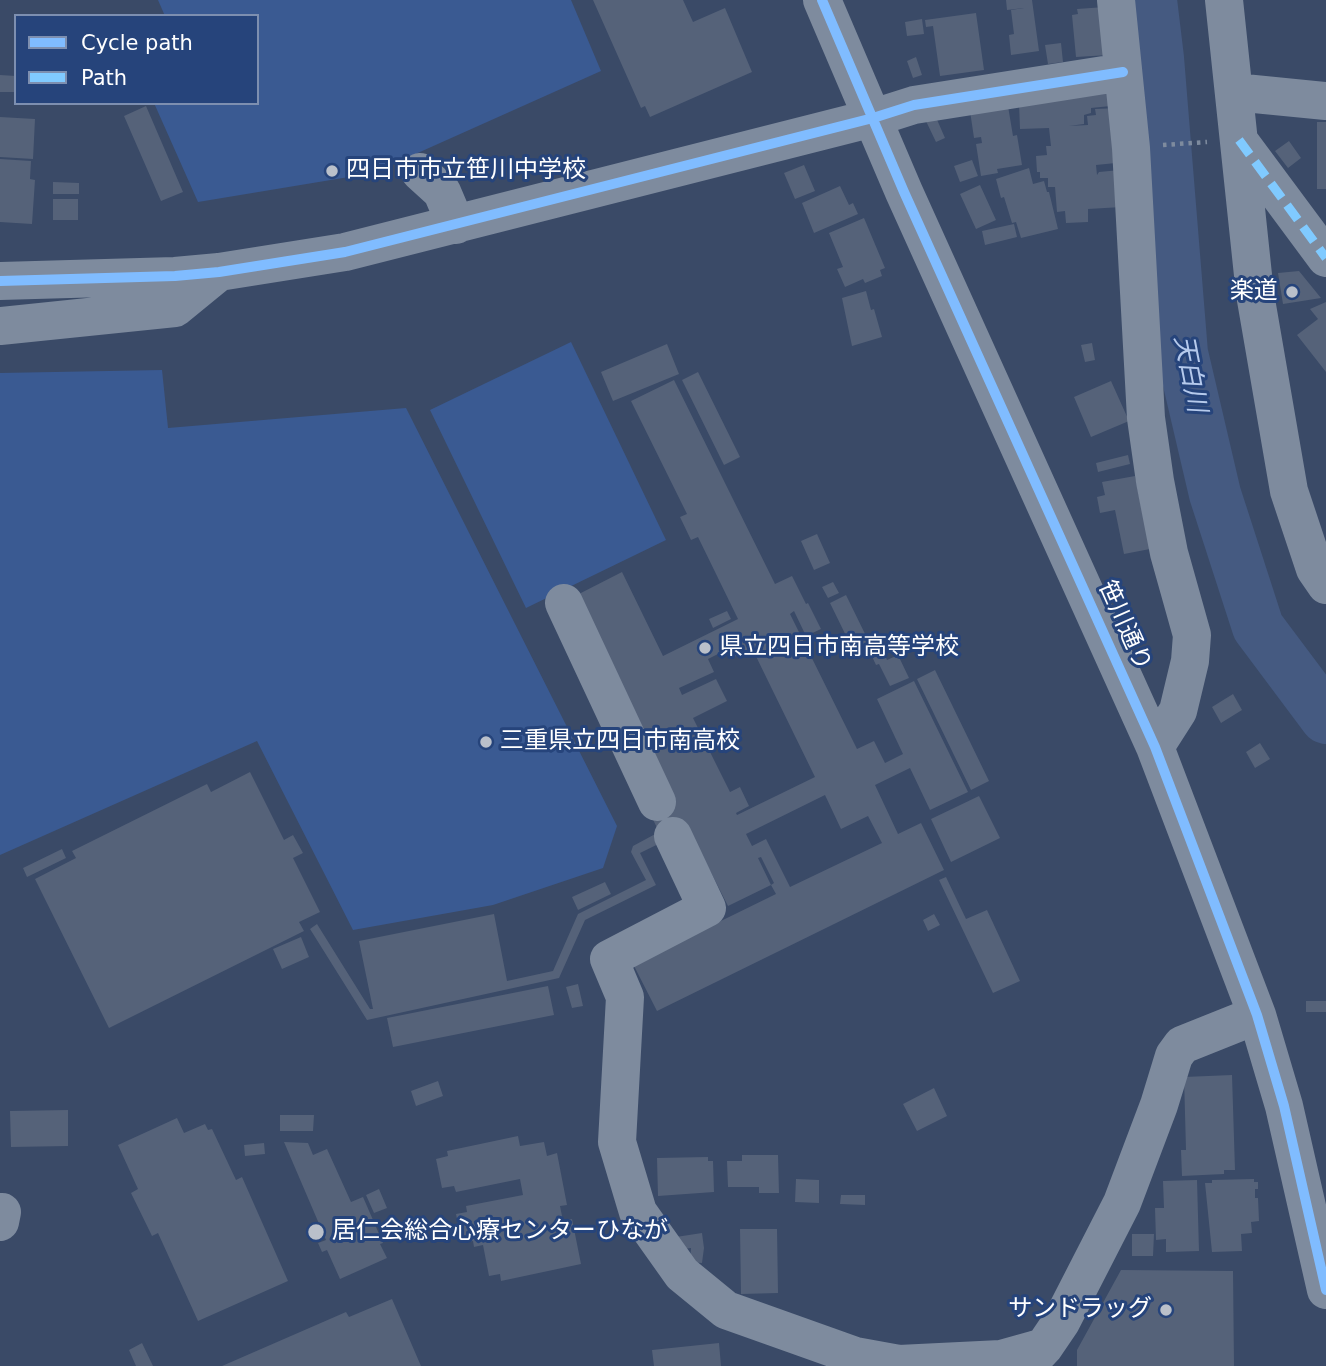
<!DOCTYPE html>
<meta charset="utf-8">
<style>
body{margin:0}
#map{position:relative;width:1326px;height:1366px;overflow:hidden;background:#3a4a67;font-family:"DejaVu Sans",sans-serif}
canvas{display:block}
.legend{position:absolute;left:14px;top:14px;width:245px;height:91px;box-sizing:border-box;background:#26447b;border:2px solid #7d8fb0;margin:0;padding:9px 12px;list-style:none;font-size:21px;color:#fff}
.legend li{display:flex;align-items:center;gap:14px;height:35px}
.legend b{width:35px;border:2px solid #7d8fb0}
</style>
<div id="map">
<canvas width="1326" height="1366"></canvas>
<ul class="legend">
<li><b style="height:9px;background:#80bcff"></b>Cycle path</li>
<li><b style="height:9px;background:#80caff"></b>Path</li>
</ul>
</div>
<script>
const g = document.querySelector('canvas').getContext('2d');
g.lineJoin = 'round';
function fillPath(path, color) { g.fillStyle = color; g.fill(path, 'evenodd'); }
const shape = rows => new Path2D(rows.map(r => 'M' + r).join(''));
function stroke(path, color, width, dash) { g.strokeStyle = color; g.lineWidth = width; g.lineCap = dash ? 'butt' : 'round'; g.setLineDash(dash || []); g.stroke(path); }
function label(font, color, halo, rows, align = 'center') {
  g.font = font + ' "DejaVu Sans","Noto Sans JP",sans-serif'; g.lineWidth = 6; g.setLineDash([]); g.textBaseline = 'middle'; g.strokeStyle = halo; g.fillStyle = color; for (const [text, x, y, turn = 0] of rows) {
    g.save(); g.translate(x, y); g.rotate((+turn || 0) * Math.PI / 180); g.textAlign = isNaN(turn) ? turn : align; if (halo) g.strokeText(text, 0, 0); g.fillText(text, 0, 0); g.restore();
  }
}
const green = shape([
 [158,0,571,0,601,71,373,173,198,202,154,103,257,103,257,16,165,16],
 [571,342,666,540,526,608,430,410],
 [162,370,168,428,406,408,617,826,603,868,493,905,353,930,257,741,0,855,0,373]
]);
const river = shape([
 [1151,0,1158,58,1182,353,1215,494,1258,627,1326,718]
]);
const building = shape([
 [593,0,683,0,693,22,725,8,752,72,650,117,645,106,641,108],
 [1006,0,1032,0,1039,51,1011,55,1009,35,1014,34,1011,10,1024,8,1007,10],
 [1105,7,1109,55,1076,57,1072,15,1078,14,1077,9],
 [976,13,984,70,940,76,933,26,926,27,925,20],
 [922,19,924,34,907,36,905,22],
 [1061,43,1063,62,1048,64,1045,45],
 [916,57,922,75,913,78,907,61],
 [0,75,16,76,16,92,0,92],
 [1109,90,1111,106,1091,108,1091,113,1084,115,1084,124,1069,126,1088,125,1087,116,1096,115,1095,109,1118,108,1116,163,1096,165,1097,175,1099,172,1120,170,1122,207,1088,209,1088,222,1066,223,1065,211,1057,212,1055,187,1048,187,1048,178,1040,178,1040,172,1037,172,1036,156,1047,155,1046,146,1051,146,1049,128,1020,129,1019,103],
 [146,106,183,192,161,201,124,116],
 [1008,106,1013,136,1017,135,1022,165,997,169,998,173,981,176,976,144,982,143,981,137,974,138,970,111],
 [935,115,945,138,936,142,925,119],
 [0,117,35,119,33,159,0,157],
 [1317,122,1326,122,1326,189,1317,189],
 [1289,141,1301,158,1288,168,1275,151],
 [0,159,31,161,30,179,35,180,32,224,0,222],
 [972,160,978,176,960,182,954,166],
 [804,165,815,191,795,199,784,173],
 [1029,168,1033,184,1044,181,1047,192,1049,192,1058,229,1021,238,1016,222,1012,223,1004,197,1001,198,996,179],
 [53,182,79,183,79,194,53,194],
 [980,185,996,220,976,229,960,194],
 [840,186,849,205,853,203,858,214,814,233,802,203],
 [53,199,78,199,78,220,53,220],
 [864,218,885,268,880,270,882,276,865,283,863,279,845,287,837,269,843,267,829,233],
 [1014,224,1017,237,985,245,982,231],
 [1299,271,1321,298,1283,304,1278,273],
 [866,291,871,310,874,309,882,337,852,346,842,298],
 [1326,302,1326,372,1297,335,1318,319,1310,309],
 [1092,343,1095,360,1085,362,1081,345],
 [667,344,679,374,613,401,601,372],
 [698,372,740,457,724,465,682,380],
 [674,380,775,584,792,576,806,604,808,603,821,629,806,636,794,611,790,614,857,749,874,741,885,763,903,754,877,699,914,681,968,792,930,810,910,768,875,785,898,834,921,823,944,870,657,1011,633,964,776,894,771,885,774,883,761,857,758,858,771,885,728,906,689,829,640,853,656,885,585,920,559,978,367,1020,310,929,317,924,370,1009,373,1009,359,941,494,914,507,981,553,971,578,914,646,880,631,852,633,846,659,832,647,807,575,596,622,572,663,656,738,619,698,537,691,540,680,517,687,514,631,401],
 [748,640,815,777,737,815,736,813,749,806,740,787,730,792,693,718,727,701,716,679,682,695,679,688,714,672,708,659,726,650,730,659,748,650,744,642],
 [825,795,841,829,868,816,882,843,790,887,766,839,752,846,746,834],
 [1111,381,1129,421,1091,437,1074,397],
 [1128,455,1130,464,1098,472,1096,463],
 [1135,476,1150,549,1124,554,1115,510,1100,513,1097,497,1105,495,1102,482],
 [817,534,830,563,814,570,801,541],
 [833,582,839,593,828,598,822,587],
 [846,595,869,642,853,650,830,603],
 [727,611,731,619,713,628,709,619],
 [880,644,887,660,898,655,909,678,890,686,879,664,876,665,869,650],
 [935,670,989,781,971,790,917,679],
 [1233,694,1242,710,1221,723,1212,707],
 [1260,743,1270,759,1255,768,1246,752],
 [250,772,284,840,293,835,303,853,293,858,320,912,299,922,304,931,109,1028,35,879,76,858,72,851,207,784,211,792],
 [979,796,1000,838,951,862,931,819],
 [62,849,66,858,27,877,23,868],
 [946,877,966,919,987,910,1020,981,993,993,939,880],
 [605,882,611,894,578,910,572,897],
 [934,914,940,925,928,931,923,920],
 [301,937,309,957,282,969,273,949],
 [578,984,583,1006,572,1008,566,987],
 [548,986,554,1015,393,1047,387,1018],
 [1306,1001,1326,1001,1326,1012,1306,1012],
 [1232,1075,1235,1170,1224,1170,1224,1174,1182,1176,1181,1150,1186,1150,1184,1077],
 [438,1081,443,1096,416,1106,411,1091],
 [934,1088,947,1116,917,1131,903,1104],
 [68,1110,68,1146,11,1147,10,1111],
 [280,1115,314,1115,313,1131,280,1131],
 [177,1118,184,1133,205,1124,208,1130,212,1129,236,1180,242,1177,288,1281,198,1321,158,1233,152,1236,131,1193,138,1189,118,1145],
 [518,1136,520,1146,544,1142,547,1156,557,1153,567,1205,560,1206,563,1221,572,1219,581,1264,501,1281,500,1274,489,1276,483,1245,474,1247,473,1241,462,1243,456,1214,467,1212,466,1206,523,1195,520,1179,456,1192,454,1186,442,1188,436,1159,448,1156,447,1151],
 [284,1142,308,1143,313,1155,327,1149,351,1202,363,1197,383,1243,380,1244,387,1258,340,1279,327,1250,322,1252,318,1243,326,1240],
 [264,1143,265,1154,245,1156,244,1145],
 [742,1155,778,1155,779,1193,759,1193,759,1187,728,1187,727,1161,742,1161],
 [708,1157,708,1161,713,1161,714,1192,658,1196,657,1158],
 [796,1179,819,1180,819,1203,795,1202],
 [1254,1179,1254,1182,1258,1182,1258,1189,1255,1189,1255,1198,1258,1198,1259,1221,1251,1222,1252,1233,1241,1234,1242,1251,1212,1252,1205,1183,1212,1183,1212,1180],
 [1197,1180,1199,1251,1166,1252,1166,1239,1156,1240,1155,1208,1164,1208,1163,1181],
 [379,1189,387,1208,374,1213,366,1195],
 [841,1195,865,1195,865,1205,840,1204],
 [740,1229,777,1229,778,1293,741,1294],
 [702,1233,704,1248,702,1263,690,1262,691,1248,678,1250,676,1237],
 [1132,1234,1154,1234,1153,1256,1132,1256],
 [1121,1270,1233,1271,1234,1366,1077,1366,1077,1350],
 [392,1299,421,1366,222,1366,346,1312,349,1317],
 [142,1343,153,1366,136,1366,129,1350],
 [719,1343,721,1366,654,1366,652,1350]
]);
const path = shape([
 [1163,145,1207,142]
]);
const minor = shape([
 [822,0,904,192,1155,747,1257,1015,1284,1106,1326,1290],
 [1116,0,1131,148,1146,418,1155,481,1169,553,1192,635,1190,661,1178,711,1155,747],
 [1224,0,1255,294,1289,491,1315,569,1326,585],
 [1234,92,1326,101],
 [1240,142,1326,258],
 [420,172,442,192,456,225],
 [0,281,175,276,219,272,345,252,873,118,914,105,1123,72],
 [0,326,175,308,219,272],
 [564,603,657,802],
 [673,836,707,908,609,959,625,997,617,1142,638,1212,682,1274,726,1310,855,1356,899,1364,1001,1359,1044,1347],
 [0,1222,2,1212],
 [1027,1365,1044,1347,1061,1322,1122,1203,1159,1105,1174,1056,1182,1045,1257,1015]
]);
const quiet = shape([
 [1239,140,1326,258]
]);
const cycleway = shape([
 [822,0,904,192,1155,747,1257,1015,1284,1106,1326,1290],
 [0,281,175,276,219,272,345,252,873,118,914,105,1123,72]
]);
const markers = [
 [332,171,7,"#bac0ca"],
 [1292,292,7,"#bac0ca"],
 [705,648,7,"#bac0ca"],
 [486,742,7,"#bac0ca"],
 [316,1232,9,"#bac0ca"],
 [1166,1310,7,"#bac0ca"]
];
const poiNames = [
 ["四日市市立笹川中学校",346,171],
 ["楽道",1278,292,"right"],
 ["県立四日市南高等学校",719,648],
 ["三重県立四日市南高校",500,742],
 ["居仁会総合心療センターひなが",332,1232],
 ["サンドラッグ",1152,1310,"right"]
];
const streetNames = [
 ["笹川通り",1124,626,66]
];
const waterNames = [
 ["天白川",1189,374,79]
];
fillPath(green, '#3a5a92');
stroke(river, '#455a81', 52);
fillPath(building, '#556279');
stroke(path, '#7e8b9e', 4.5, [3.5, 5]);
stroke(minor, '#7e8b9e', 38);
stroke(quiet, '#80caff', 9, [18, 9]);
stroke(cycleway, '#80bcff', 10);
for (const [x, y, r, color] of markers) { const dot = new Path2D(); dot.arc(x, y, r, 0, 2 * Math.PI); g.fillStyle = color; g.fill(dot); stroke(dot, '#26447b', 2.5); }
label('24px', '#fff', '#26447b', poiNames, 'left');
label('24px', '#fff', '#26447b', streetNames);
label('italic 26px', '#b6caec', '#26447b', waterNames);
</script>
